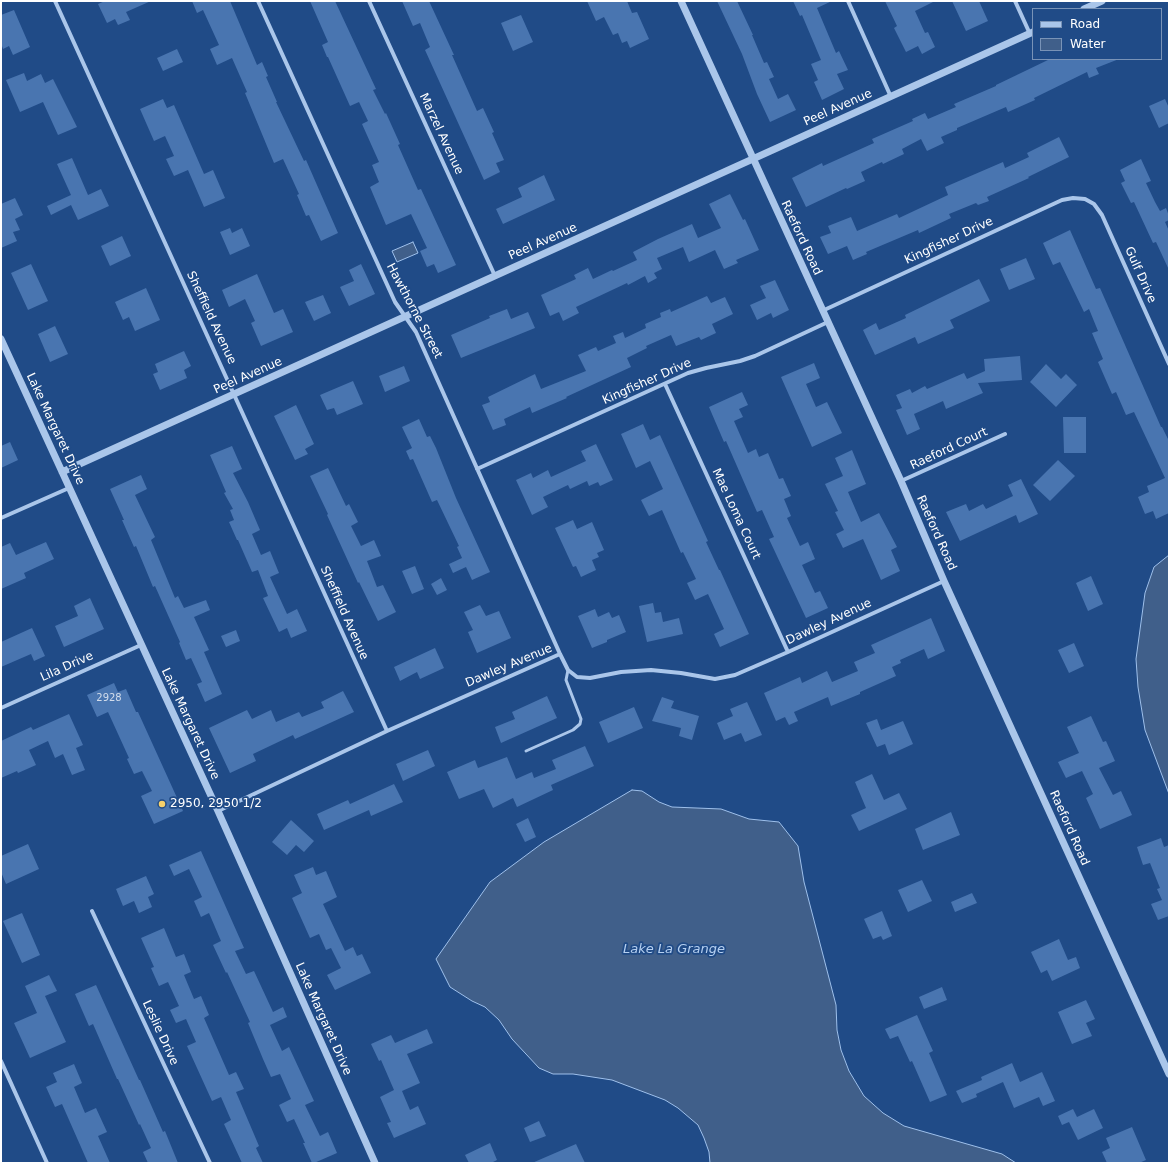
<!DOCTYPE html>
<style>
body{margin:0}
#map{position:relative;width:1170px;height:1164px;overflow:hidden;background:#204b87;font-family:"DejaVu Sans",sans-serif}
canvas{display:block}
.frame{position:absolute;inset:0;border:2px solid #fff;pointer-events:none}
.legend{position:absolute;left:1032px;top:8px;width:130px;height:52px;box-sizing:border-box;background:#204b87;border:1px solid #7993b7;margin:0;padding:5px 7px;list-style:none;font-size:12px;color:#fff}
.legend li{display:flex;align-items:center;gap:8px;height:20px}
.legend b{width:20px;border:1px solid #7993b7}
</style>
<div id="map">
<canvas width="1170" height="1164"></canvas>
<div class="frame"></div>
<ul class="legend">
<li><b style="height:5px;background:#aac6ea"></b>Road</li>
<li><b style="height:11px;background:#405f8a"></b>Water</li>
</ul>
</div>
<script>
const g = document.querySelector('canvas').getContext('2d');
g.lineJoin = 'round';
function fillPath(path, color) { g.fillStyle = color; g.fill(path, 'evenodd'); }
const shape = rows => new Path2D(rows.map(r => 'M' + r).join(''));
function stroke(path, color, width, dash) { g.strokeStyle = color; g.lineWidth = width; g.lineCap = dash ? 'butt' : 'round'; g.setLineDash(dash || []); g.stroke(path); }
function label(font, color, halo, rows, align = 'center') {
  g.font = font + ' "DejaVu Sans",sans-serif'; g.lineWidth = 3.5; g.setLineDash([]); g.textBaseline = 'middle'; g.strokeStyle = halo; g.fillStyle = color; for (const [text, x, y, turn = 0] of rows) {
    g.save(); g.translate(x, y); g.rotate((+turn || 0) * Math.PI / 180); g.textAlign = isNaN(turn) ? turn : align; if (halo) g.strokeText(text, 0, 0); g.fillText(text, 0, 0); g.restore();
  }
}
const water = shape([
 [413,242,418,253,397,262,392,251,413,242],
 [1169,555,1169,794,1145,730,1138,687,1136,659,1145,593,1154,567,1169,555],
 [632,790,642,791,659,802,672,807,721,809,749,819,779,822,798,846,804,882,836,1005,837,1030,841,1050,849,1071,864,1096,883,1113,904,1126,1002,1154,1016,1163,710,1163,709,1152,704,1138,698,1125,678,1108,665,1100,612,1080,573,1074,553,1074,539,1068,512,1039,499,1020,485,1007,472,1001,450,987,436,959,490,882,544,842,632,790]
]);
const building = shape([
 [105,1,151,1,126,12,130,20,118,25,115,19,107,23,98,4],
 [192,1,230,1,257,65,262,62,268,76,266,77,277,102,276,102,304,161,306,160,338,233,321,241,309,215,306,216,297,195,299,194,283,159,274,163,245,93,247,92,232,58,217,65,210,49,219,45,203,10,197,13],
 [310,1,335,1,376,89,373,90,385,114,386,113,400,144,398,145,418,190,421,189,456,265,438,273,434,264,427,267,420,251,427,248,411,214,386,225,370,187,379,182,372,165,379,162,362,124,368,121,359,102,350,106,328,57,327,57,322,45,328,42],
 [402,1,429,1,454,55,452,55,477,111,483,108,494,132,492,133,504,160,496,163,500,172,484,180,425,50,430,47,420,23,413,26],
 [587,1,627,1,632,13,637,12,649,39,630,48,627,41,622,43,618,33,613,35,604,17,596,21],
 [717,1,737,1,753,35,752,35,764,63,767,62,774,77,769,79,778,99,788,94,796,110,770,122,757,94,742,54],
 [793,1,832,1,817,8,836,53,839,51,848,70,837,74,844,89,822,100,814,82,818,80,811,64,821,60,802,15,800,16],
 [885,1,935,1,915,11,925,33,928,32,935,47,922,54,918,46,906,52,894,28,897,26],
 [952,1,979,1,988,21,966,31],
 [14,10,30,47,13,55,9,46,3,49,1,43,1,15],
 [521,15,533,42,513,51,501,23],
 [177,49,183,62,163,71,157,58],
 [1050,59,1119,59,1096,68,1099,74,1089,78,1087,72,1034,98,1035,100,1008,112,1006,107,957,128,957,130,941,137,944,143,927,151,921,139,902,149,904,154,883,164,882,162,861,172,865,181,847,189,846,188,806,207,792,178,822,163,823,166,874,143,872,139,913,121,912,119,925,113,928,119,956,107,954,104,996,86,996,85],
 [24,73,27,81,41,74,45,83,53,79,77,127,58,135,43,102,20,112,6,80],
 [163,99,167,108,174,105,204,174,213,170,225,198,204,207,188,170,174,176,166,159,174,156,165,136,154,141,140,109],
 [1165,99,1169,108,1169,123,1159,128,1149,106],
 [1059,137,1069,157,1028,177,1029,178,987,197,989,201,978,205,976,203,949,214,951,218,919,233,918,230,866,252,867,254,853,260,847,246,828,254,820,237,831,233,828,226,851,217,857,231,897,214,899,218,948,195,945,187,1003,162,1005,168,1029,157,1027,153],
 [72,158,88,195,101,189,109,206,78,220,71,205,51,215,47,206,71,195,57,164],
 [1141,159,1151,181,1146,183,1155,202,1160,211,1166,208,1169,216,1169,220,1165,222,1169,231,1169,270,1156,242,1153,243,1134,202,1131,203,1121,183,1125,181,1120,170],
 [544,175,555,200,503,224,496,209,522,197,518,188],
 [730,194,743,220,745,219,759,250,736,260,738,263,724,269,715,250,689,262,683,247,657,258,662,269,654,273,657,278,648,283,645,276,628,285,627,283,576,307,579,313,563,321,559,312,550,316,541,295,576,279,574,275,588,268,593,279,612,270,613,271,637,260,633,252,658,239,692,224,698,238,721,228,709,204],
 [15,198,23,215,15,219,20,230,13,232,17,241,1,248,1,204],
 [230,228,232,233,242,228,250,246,230,255,220,232],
 [1070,230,1096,289,1100,288,1161,427,1162,427,1169,441,1169,513,1156,519,1153,511,1145,514,1138,497,1149,492,1147,486,1165,478,1134,412,1126,415,1116,392,1112,394,1098,362,1103,359,1092,333,1098,331,1089,309,1084,312,1060,262,1053,265,1043,243],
 [122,236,131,256,110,266,101,246],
 [1026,258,1035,279,1009,290,1000,269],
 [31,264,48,301,28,310,11,273],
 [361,264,375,294,349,306,340,287,354,281,349,270],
 [257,274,274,313,283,309,293,332,261,346,251,323,255,321,245,299,229,307,222,290],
 [979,279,990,301,950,320,954,328,918,344,915,337,875,355,863,330,876,323,879,330,906,318,905,315],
 [775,280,789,310,773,318,771,313,757,320,750,305,766,298,760,286],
 [146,288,160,320,135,331,129,317,123,320,115,302],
 [323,295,331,313,314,321,305,302],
 [707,296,711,303,725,297,733,314,712,324,716,333,701,340,699,337,676,346,671,335,646,346,647,348,627,358,631,367,566,397,567,398,532,413,530,407,504,419,506,425,493,430,482,405,490,402,488,397,535,374,541,389,586,371,578,355,596,347,598,351,616,343,613,336,623,332,625,338,646,328,645,324,661,317,660,313,670,309,671,312],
 [507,309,511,319,528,312,535,328,461,358,451,335,490,318,489,316],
 [55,326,68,354,50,362,38,334],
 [184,351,191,366,184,370,187,378,160,390,153,374,158,372,155,364],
 [1020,356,1022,380,978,383,983,393,946,409,943,401,914,414,920,429,907,435,896,410,902,408,896,395,910,389,912,393,925,386,927,389,964,373,967,379,985,371,984,359],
 [814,363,820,378,806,384,816,407,827,402,842,433,812,447,781,377],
 [1046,364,1061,379,1066,374,1077,385,1056,407,1030,382],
 [404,366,410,381,385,392,379,376],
 [353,381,363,404,337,415,334,408,327,410,320,395],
 [742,392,748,405,739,409,743,417,734,421,748,453,756,449,759,457,768,453,779,479,783,478,791,496,784,499,791,516,787,518,800,546,808,542,815,559,802,565,815,593,820,591,828,608,806,618,769,539,774,537,762,510,757,512,726,441,724,442,709,407],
 [296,405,314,444,305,449,308,454,295,460,274,416],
 [1063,417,1086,417,1086,453,1064,453],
 [419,419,427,437,430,436,436,448,456,498,490,572,472,580,466,567,453,573,449,564,462,558,457,547,459,546,437,500,432,502,413,459,410,460,406,451,412,448,402,427],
 [643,424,650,440,660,435,708,541,706,542,719,570,720,570,749,634,720,647,714,634,724,629,708,594,695,600,687,583,696,579,683,552,681,553,662,510,649,516,641,500,663,489,650,461,636,468,621,434],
 [10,442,18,460,1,468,1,446],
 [596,444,613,480,600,486,598,482,589,486,587,481,570,489,568,485,543,497,548,507,532,515,516,480,531,473,533,478,548,470,551,477,586,461,581,451],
 [232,446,242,469,233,473,248,502,260,530,252,534,261,555,270,551,279,573,270,577,287,614,297,609,307,631,291,638,287,628,279,632,263,598,268,596,258,570,252,572,238,540,237,540,229,522,234,520,230,510,233,509,224,493,226,492,210,455],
 [852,450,866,484,848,492,861,522,879,513,897,547,891,550,900,571,881,580,863,539,843,548,836,534,844,530,835,512,838,511,825,484,843,476,835,458],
 [1058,460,1075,476,1050,501,1033,485],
 [328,468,346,506,349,504,358,522,351,526,361,546,374,540,381,556,367,561,377,587,383,585,396,612,378,621,359,582,358,583,327,515,328,514,310,476],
 [141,475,147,489,135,495,155,537,151,540,175,598,178,596,184,608,206,600,210,610,194,617,209,650,204,652,222,694,205,702,197,684,202,682,191,658,186,660,179,643,180,642,155,586,153,587,136,546,134,547,122,520,124,520,110,489],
 [1021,479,1038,514,1019,523,1016,515,960,541,946,512,966,504,969,511,983,504,986,509,1013,496,1008,485],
 [573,520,577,529,592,522,604,550,597,553,599,557,592,560,596,570,581,577,576,566,573,567,555,528],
 [46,542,54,559,24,573,26,578,1,589,1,547,10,543,16,555],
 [415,566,424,589,412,594,402,571],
 [1091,576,1103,604,1088,611,1076,583],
 [441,578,447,590,437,595,431,584],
 [90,598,104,629,64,647,55,626,78,616,74,606],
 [653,603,655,613,661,612,663,622,679,618,683,634,647,642,639,606],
 [480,605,486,616,499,611,511,638,477,653,468,632,473,630,464,612],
 [595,609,598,617,609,612,612,618,619,615,626,632,607,640,607,642,592,648,578,616],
 [931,618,945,651,928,659,924,649,900,660,901,663,892,667,896,676,860,692,860,694,831,706,828,697,794,712,798,721,789,725,785,717,776,721,764,693,800,677,802,683,827,671,832,682,858,671,854,662,875,653,871,645],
 [32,628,45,656,34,661,31,654,1,667,1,642],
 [236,630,240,641,226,647,221,636],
 [1074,643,1084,666,1069,673,1058,650],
 [435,648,444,668,420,679,417,672,400,681,394,667],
 [114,683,118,692,126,689,136,712,138,712,183,811,154,824,141,796,152,791,142,771,134,774,127,759,129,758,108,712,97,717,87,695],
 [343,691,354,712,295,739,293,735,253,754,256,761,230,773,209,728,247,710,252,719,271,710,276,722,299,712,302,717,324,708,321,702],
 [547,696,557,718,501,743,495,727,515,719,512,712],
 [662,697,674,701,671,708,699,716,692,740,679,736,681,728,652,721],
 [747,702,762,735,745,742,741,733,724,740,717,723,733,716,730,709],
 [634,707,643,728,608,743,599,722],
 [69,714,83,745,76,748,85,770,72,775,63,754,55,758,48,741,29,750,36,765,18,773,17,771,1,778,1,741,31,727,33,730],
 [1091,716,1103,742,1106,741,1115,761,1099,768,1113,795,1121,791,1132,815,1100,829,1086,798,1093,794,1082,771,1066,778,1058,762,1079,753,1067,727],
 [877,719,881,730,903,721,913,744,889,755,885,744,877,747,866,723],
 [585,746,594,766,551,785,553,790,517,807,513,798,493,808,484,789,459,799,447,772,475,760,478,768,507,757,516,779,532,772,534,778,556,769,552,760],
 [428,750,435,766,403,781,396,764],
 [872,774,884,800,899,793,907,809,859,831,851,815,866,808,855,782],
 [394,784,403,802,371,816,369,810,324,830,317,814,348,800,350,804],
 [951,812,960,835,923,850,915,829],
 [528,818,536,837,525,842,516,824],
 [291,820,314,841,304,852,296,845,287,855,272,842],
 [1161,838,1164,847,1169,845,1169,916,1158,920,1151,904,1162,900,1157,889,1160,888,1150,863,1143,865,1137,847],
 [28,844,39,869,6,884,1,872,1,856],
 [201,851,244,948,235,951,246,974,254,971,273,1012,283,1007,287,1017,270,1025,282,1051,289,1047,314,1101,305,1105,320,1136,328,1132,337,1153,314,1163,312,1163,303,1143,305,1143,294,1119,287,1122,279,1105,291,1099,280,1074,271,1077,263,1059,248,1023,250,1022,227,972,226,973,213,945,221,941,209,913,201,917,194,901,202,897,189,869,174,876,169,865],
 [313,867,316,875,326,871,337,897,323,904,345,951,353,947,357,956,362,954,371,973,335,990,327,975,341,968,331,948,326,950,319,934,310,938,292,898,302,893,294,875],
 [146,876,154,894,148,897,152,907,139,913,134,901,123,906,116,889],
 [922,880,932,901,908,912,898,890],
 [972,893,977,903,955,912,951,902],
 [882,911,892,936,883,940,881,936,873,939,864,919],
 [22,913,40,955,22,963,3,921],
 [164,928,176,957,184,954,191,972,184,975,194,999,201,996,209,1015,204,1018,229,1075,236,1072,244,1089,236,1092,259,1146,256,1148,263,1163,242,1163,224,1124,231,1120,221,1097,212,1101,187,1046,196,1042,186,1019,176,1023,170,1010,179,1006,168,982,159,986,151,968,154,967,141,938],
 [1059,939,1068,960,1076,957,1080,968,1052,981,1047,970,1041,973,1031,952],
 [49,975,57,991,45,996,66,1042,30,1058,14,1023,37,1013,25,986],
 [96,985,139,1080,140,1080,163,1132,165,1131,178,1163,148,1163,143,1152,151,1148,140,1124,139,1125,118,1079,117,1079,93,1024,89,1026,75,994],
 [942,987,947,1000,924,1009,919,997],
 [1086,1000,1095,1019,1086,1023,1092,1036,1072,1044,1058,1012],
 [917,1015,933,1051,929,1053,947,1095,930,1102,912,1061,910,1062,898,1036,890,1039,885,1029],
 [427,1029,433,1043,407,1054,420,1083,402,1091,410,1110,418,1106,426,1124,394,1138,387,1123,391,1122,380,1097,394,1090,381,1060,379,1061,371,1044,391,1035,395,1043],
 [1012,1063,1020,1082,1042,1072,1055,1101,1043,1106,1039,1097,1014,1108,1003,1082,976,1094,977,1097,962,1103,956,1091,982,1080,981,1077],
 [74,1064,82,1083,74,1087,85,1113,96,1108,107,1132,98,1136,110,1163,88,1163,62,1104,55,1107,46,1087,57,1082,53,1073],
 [1073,1109,1077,1117,1094,1109,1103,1128,1078,1140,1069,1122,1062,1125,1058,1116],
 [539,1121,546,1136,530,1142,524,1128],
 [1132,1127,1146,1160,1139,1163,1107,1163,1102,1152,1110,1148,1106,1138],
 [490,1143,497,1160,491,1163,469,1163,465,1155],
 [576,1144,585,1163,532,1163]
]);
const service = shape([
 [526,751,573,730,580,724,581,719,566,680,568,670]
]);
const minor = shape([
 [55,1,387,731],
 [258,1,395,302,416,332,560,654,568,670,577,677,590,678,621,672,651,670,681,673,715,679,735,675,788,652,944,581],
 [369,1,495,276],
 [848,1,891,97],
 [1015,1,1030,34],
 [822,311,1062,200,1073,198,1085,199,1094,204,1102,215,1169,364],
 [665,384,788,652],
 [477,469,688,373,706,368,740,361,755,356,828,322],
 [901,481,1005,434],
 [1,518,69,488],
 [1,708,141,645],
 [218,811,387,731,560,654],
 [92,911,210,1163],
 [1,1061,47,1163]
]);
const tertiary = shape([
 [681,1,901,481,944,581,1169,1074],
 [1084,9,1102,1],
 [1,339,218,811,375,1163],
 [62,472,1033,32]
]);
const markers = [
 [162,804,4,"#f7d16b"]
];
const numberNames = [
 ["2928",109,698]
];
const streetNames = [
 ["Peel Avenue",838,108,-24],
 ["Marzel Avenue",441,134,65],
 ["Raeford Road",801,238,65],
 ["Kingfisher Drive",949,241,-25],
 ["Peel Avenue",543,242,-24],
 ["Gulf Drive",1140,275,66],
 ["Hawthorne Street",414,311,62],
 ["Sheffield Avenue",211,318,65],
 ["Peel Avenue",248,376,-24],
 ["Kingfisher Drive",647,382,-24],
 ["Lake Margaret Drive",55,429,65],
 ["Raeford Court",949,449,-25],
 ["Mae Loma Court",736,514,65],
 ["Raeford Road",936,533,66],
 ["Sheffield Avenue",344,613,66],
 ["Dawley Avenue",829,622,-25],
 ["Dawley Avenue",509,666,-23],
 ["Lila Drive",67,667,-24],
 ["Lake Margaret Drive",190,724,65],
 ["Raeford Road",1069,828,66],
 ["Lake Margaret Drive",323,1019,66],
 ["Leslie Drive",160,1033,65]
];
const poiNames = [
 ["2950, 2950 1/2",170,804]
];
const waterNames = [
 ["Lake La Grange",674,950]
];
fillPath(water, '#405f8a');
stroke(water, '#9ec0eb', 1);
fillPath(building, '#4975b0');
stroke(service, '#aac6ea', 3);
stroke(minor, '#aac6ea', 4);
stroke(tertiary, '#aac6ea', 7);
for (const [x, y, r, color] of markers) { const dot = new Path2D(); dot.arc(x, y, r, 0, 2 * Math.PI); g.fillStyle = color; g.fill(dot); stroke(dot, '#204b87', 1.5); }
label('10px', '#d2dceb', null, numberNames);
label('12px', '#fff', '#204b87', streetNames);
label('12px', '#fff', '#204b87', poiNames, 'left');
label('italic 13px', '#b6d0f1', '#204b87', waterNames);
</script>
